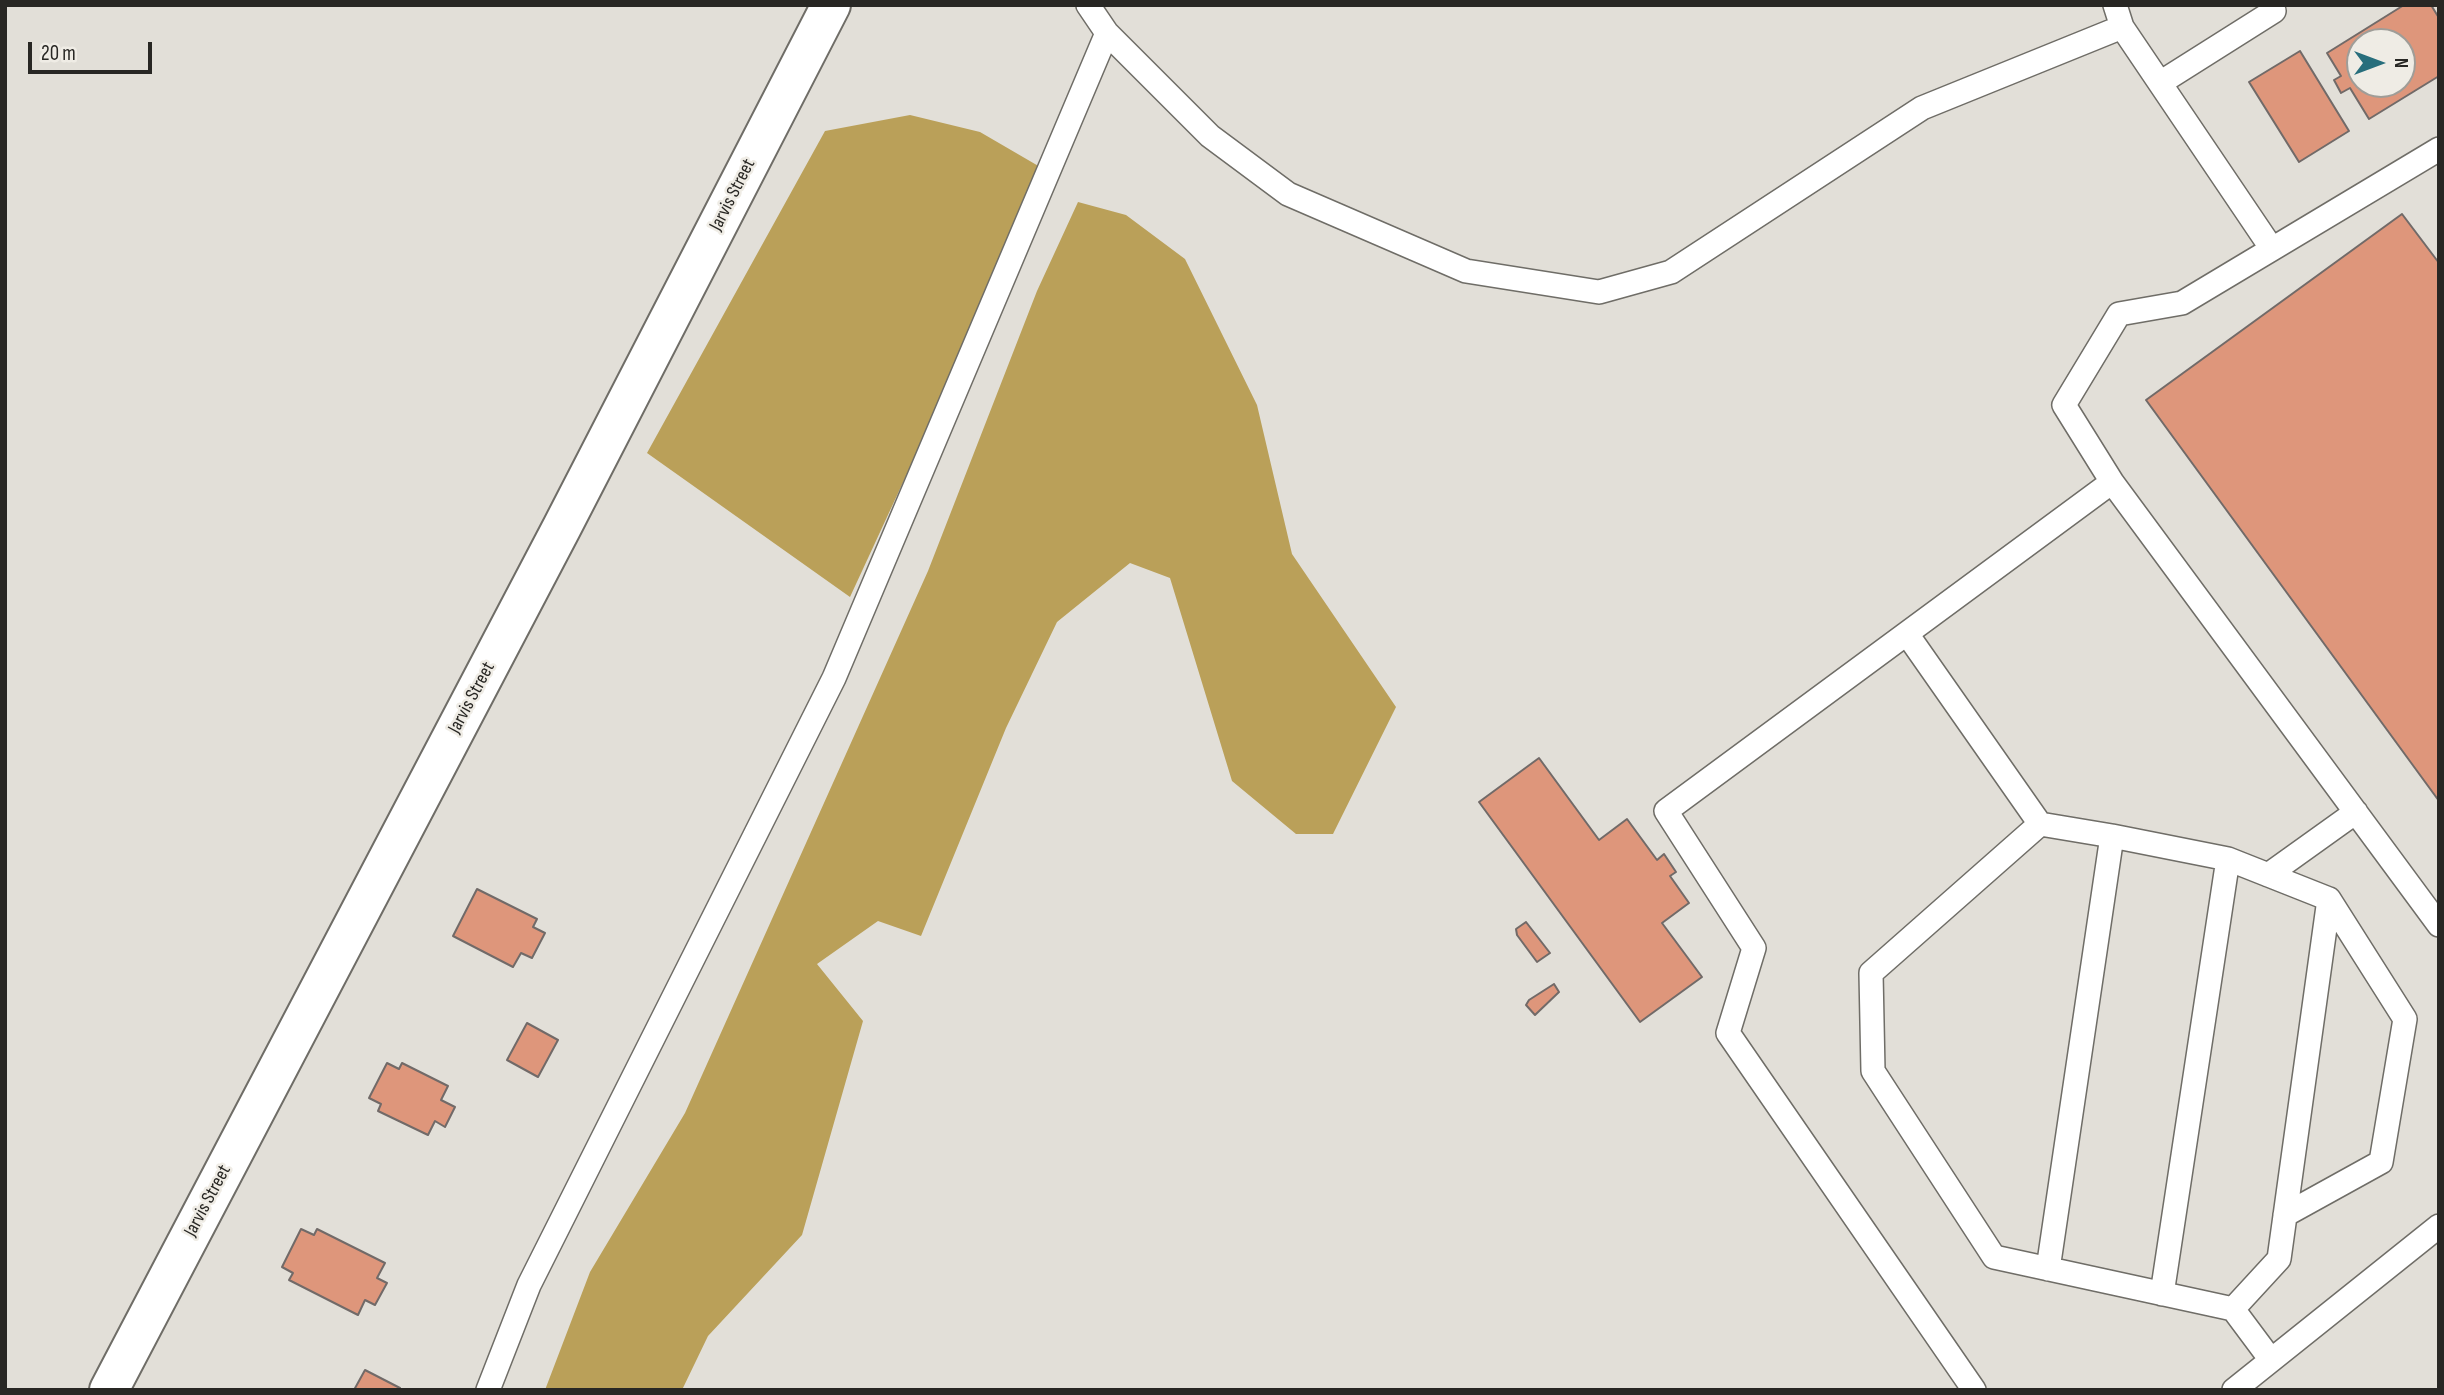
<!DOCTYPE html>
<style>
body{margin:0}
#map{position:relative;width:2444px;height:1395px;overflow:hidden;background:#e2dfd8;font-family:"Sofia Sans Condensed",sans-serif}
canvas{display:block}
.frame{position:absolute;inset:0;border:7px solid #282724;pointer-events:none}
.north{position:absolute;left:2346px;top:28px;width:70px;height:70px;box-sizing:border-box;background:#efece5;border:2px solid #9f9d98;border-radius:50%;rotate:90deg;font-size:19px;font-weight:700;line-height:28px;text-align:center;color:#282724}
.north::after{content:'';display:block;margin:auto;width:24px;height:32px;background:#286e7c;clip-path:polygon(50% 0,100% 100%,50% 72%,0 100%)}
.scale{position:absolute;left:28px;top:42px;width:124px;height:32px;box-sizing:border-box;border:4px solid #282724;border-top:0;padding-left:9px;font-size:21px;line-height:24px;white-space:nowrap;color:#282724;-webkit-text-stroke:5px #efece5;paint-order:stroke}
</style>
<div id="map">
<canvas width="2444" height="1395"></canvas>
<div class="frame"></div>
<div class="north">N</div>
<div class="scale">20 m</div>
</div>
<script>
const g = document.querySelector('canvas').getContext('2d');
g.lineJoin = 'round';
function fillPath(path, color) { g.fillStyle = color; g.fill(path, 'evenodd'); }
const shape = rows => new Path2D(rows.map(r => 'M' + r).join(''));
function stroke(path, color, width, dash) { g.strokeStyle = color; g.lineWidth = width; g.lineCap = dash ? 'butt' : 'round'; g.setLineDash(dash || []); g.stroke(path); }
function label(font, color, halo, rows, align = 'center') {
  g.font = font + ' "Sofia Sans Condensed",sans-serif'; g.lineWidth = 5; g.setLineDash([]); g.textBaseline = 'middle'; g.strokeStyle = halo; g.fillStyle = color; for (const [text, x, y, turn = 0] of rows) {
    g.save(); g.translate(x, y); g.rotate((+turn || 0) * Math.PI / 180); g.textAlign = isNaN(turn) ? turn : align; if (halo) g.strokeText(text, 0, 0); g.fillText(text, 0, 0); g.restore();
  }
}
const forest = shape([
 [910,115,980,132,1047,171,850,597,647,453,825,131],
 [1078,202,1126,215,1185,259,1257,405,1292,554,1396,707,1333,834,1296,834,1232,781,1170,578,1130,563,1057,622,1006,728,921,936,878,921,817,964,863,1021,802,1235,708,1336,682,1390,545,1390,590,1272,685,1113,928,571,1037,291]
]);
const building = shape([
 [2404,5,2431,5,2439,18,2439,76,2369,119,2350,88,2341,93,2334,80,2341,76,2327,53,2404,5],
 [2360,42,2402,42,2402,84,2360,84,2360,42],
 [2300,51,2349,131,2299,162,2249,82,2300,51],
 [2402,214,2439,263,2439,801,2146,400,2402,214],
 [1539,758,1599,840,1627,819,1657,860,1664,854,1676,872,1670,876,1689,903,1662,923,1702,977,1640,1022,1479,802,1539,758],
 [477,889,537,919,533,927,545,933,532,958,521,953,513,967,453,936,477,889],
 [1526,922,1550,953,1537,962,1517,935,1516,929,1526,922],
 [1554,984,1559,992,1535,1015,1526,1005,1529,1000,1554,984],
 [527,1023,558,1040,538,1077,507,1060,527,1023],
 [387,1063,399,1069,402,1063,448,1086,441,1100,455,1107,445,1127,435,1121,428,1135,378,1111,381,1104,369,1098,387,1063],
 [301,1229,314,1235,317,1229,385,1263,377,1278,387,1283,375,1305,365,1300,358,1315,289,1280,293,1273,282,1267,301,1229],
 [365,1370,400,1388,399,1390,354,1390,365,1370]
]);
const service = shape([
 [1088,5,1107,33,1210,136,1288,194,1466,271,1599,292,1671,272,1922,108,2122,27],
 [2115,5,2122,27,2272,249],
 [2160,83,2274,11],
 [2112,482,2439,925],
 [1907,634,2040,824,1871,973,1873,1071,1994,1257,2233,1309,2271,1360],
 [2040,824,2112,836,2048,1269],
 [2112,836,2228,859,2162,1294],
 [2228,859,2329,899,2279,1259,2233,1309],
 [2268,875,2356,812],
 [2285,1215,2381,1162,2405,1019,2329,899],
 [488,1390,529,1285,834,678,1107,33],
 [1974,1390,1728,1033,1754,948,1666,811,2112,482,2064,405,2119,314,2182,303,2439,149],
 [2234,1390,2439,1226]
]);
const tertiary = shape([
 [109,1390,562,527,831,5]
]);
const streetNames = [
 ["Jarvis Street",733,195,-63],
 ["Jarvis Street",472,698,-62],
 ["Jarvis Street",208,1201,-62]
];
fillPath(forest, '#baa059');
fillPath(building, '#de967b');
stroke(building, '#716a68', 2);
stroke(service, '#6f6d67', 26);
stroke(tertiary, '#6f6d67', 42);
stroke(service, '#fff', 23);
stroke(tertiary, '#fff', 38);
label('19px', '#282724', '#efece5', streetNames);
</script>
